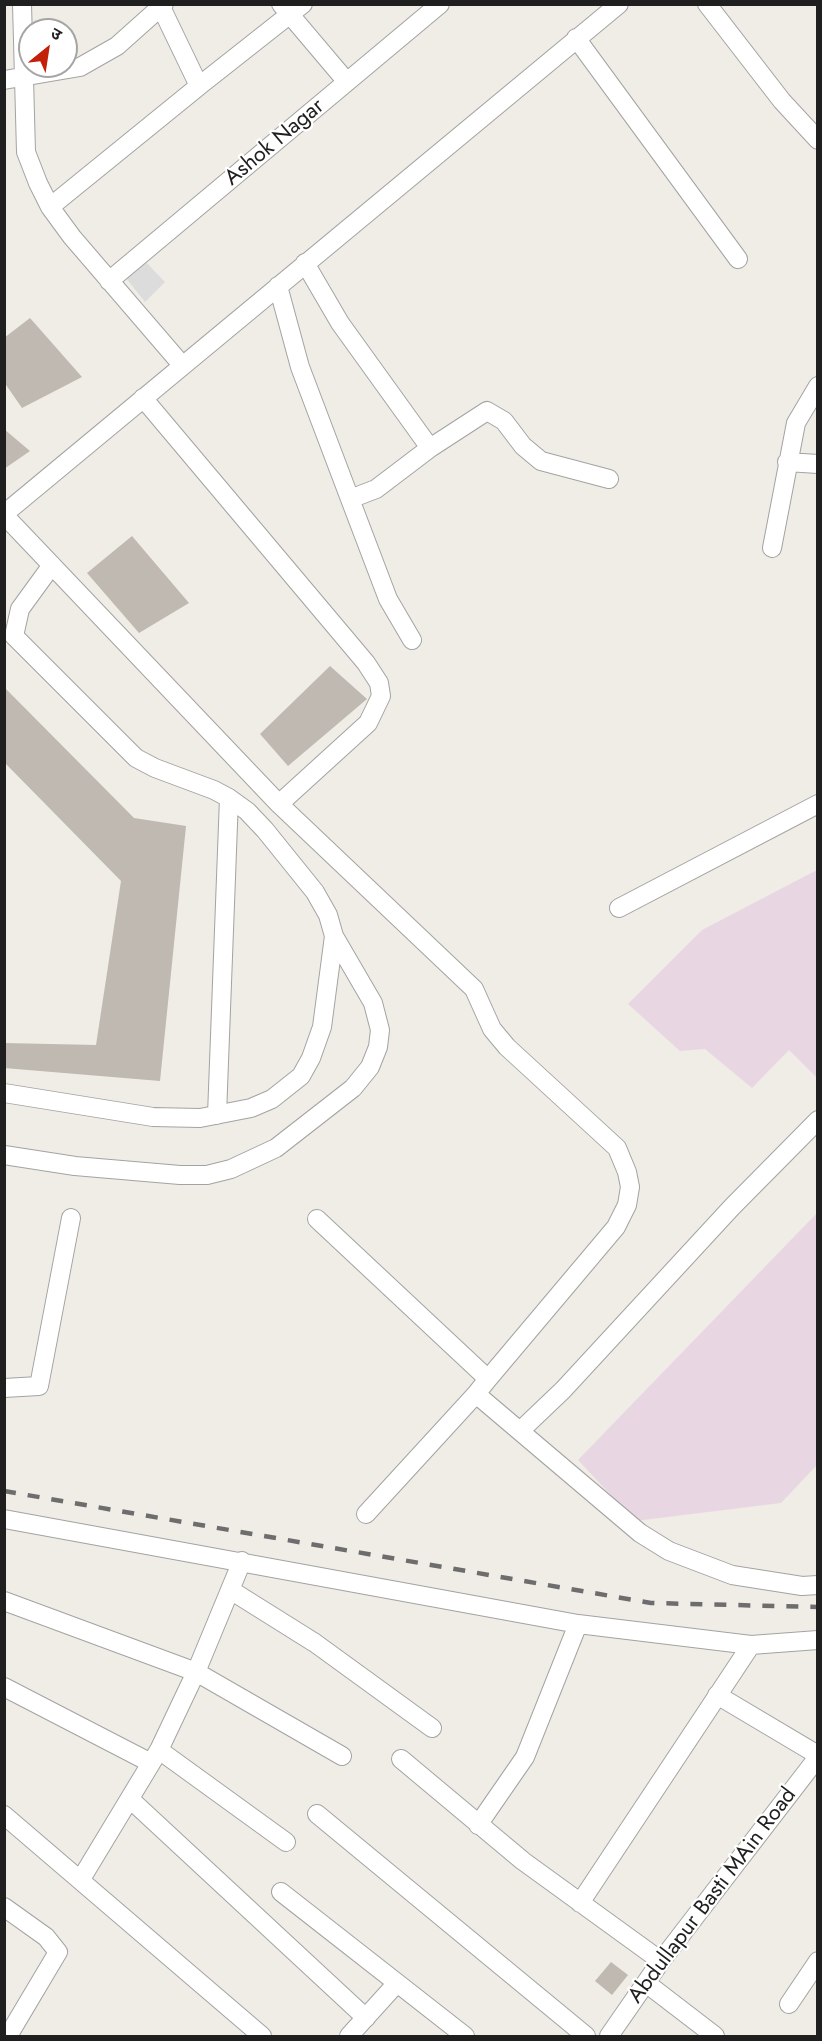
<!DOCTYPE html>
<meta charset="utf-8">
<style>
body{margin:0}
#map{position:relative;width:822px;height:2041px;overflow:hidden;background:#efede5;font-family:Jost,"Noto Sans Devanagari",sans-serif}
canvas{display:block}
.frame{position:absolute;inset:0;border:6px solid #1f1f1f;pointer-events:none}
.north{position:absolute;left:18px;top:18px;width:60px;height:60px;box-sizing:border-box;background:#fff;border:2px solid #a5a5a5;border-radius:50%;rotate:30deg;font-size:16px;font-weight:700;line-height:24px;text-align:center;color:#1f1f1f}
.north::after{content:'';display:block;margin:auto;width:21px;height:27px;background:#c3200a;clip-path:polygon(50% 0,100% 100%,50% 72%,0 100%)}
</style>
<div id="map">
<canvas width="822" height="2041"></canvas>
<div class="frame"></div>
<div class="north">उ</div>
</div>
<script>
const g = document.querySelector('canvas').getContext('2d');
g.lineJoin = 'round';
function fillPath(path, color) { g.fillStyle = color; g.fill(path, 'evenodd'); }
const shape = rows => new Path2D(rows.map(r => 'M' + r).join(''));
function stroke(path, color, width, dash) { g.strokeStyle = color; g.lineWidth = width; g.lineCap = dash ? 'butt' : 'round'; g.setLineDash(dash || []); g.stroke(path); }
function label(font, color, halo, rows, align = 'center') {
  g.font = font + ' Jost,sans-serif'; g.lineWidth = 4.5; g.setLineDash([]); g.textBaseline = 'middle'; g.strokeStyle = halo; g.fillStyle = color; for (const [text, x, y, turn = 0] of rows) {
    g.save(); g.translate(x, y); g.rotate((+turn || 0) * Math.PI / 180); g.textAlign = isNaN(turn) ? turn : align; if (halo) g.strokeText(text, 0, 0); g.fillText(text, 0, 0); g.restore();
  }
}
const residential = shape([
 [141,257,165,282,145,302,122,273]
]);
const industrial = shape([
 [817,870,817,1078,789,1050,752,1088,705,1049,680,1051,628,1004,702,930],
 [817,1213,817,1465,781,1503,635,1521,578,1460]
]);
const building = shape([
 [30,318,82,377,22,408,4,382,4,338],
 [4,429,30,451,4,469],
 [132,536,189,603,139,633,87,573],
 [330,666,367,699,288,766,260,734],
 [4,687,134,818,186,826,160,1081,4,1068,4,1043,96,1045,121,881,4,762],
 [611,1962,628,1975,612,1995,595,1981]
]);
const minor = shape([
 [22,4,26,152,38,183,50,207,72,237,182,365],
 [281,4,347,82],
 [707,4,782,101,818,140],
 [576,38,738,259],
 [4,80,80,67,117,46,164,4],
 [199,86,303,4],
 [50,207,199,86,161,7],
 [109,281,440,4],
 [278,286,300,367,350,499,376,489,430,448,340,323,305,263],
 [143,398,366,663,379,683,381,696,368,723,279,804,474,989,492,1029,507,1047,617,1148,627,1172,630,1187,627,1205,616,1227,488,1379],
 [430,448,487,411,504,421,523,446,541,461,609,479],
 [787,462,818,464],
 [350,499,388,599,412,640],
 [4,514,619,4],
 [4,515,279,804],
 [772,548,796,423,818,386],
 [619,908,818,804],
 [4,1093,153,1117,200,1118,251,1108,272,1099,301,1076,311,1058,322,1027,334,936],
 [217,1115,229,798],
 [4,1155,75,1166,180,1175,207,1175,231,1169,276,1148,353,1088,370,1067,378,1047,380,1030,373,1003,334,936,328,915,315,892,265,830,247,811,229,798,214,790,155,768,136,758,14,636,20,609,52,565],
 [317,1219,488,1379,476,1394,640,1533,669,1551,732,1575,802,1586,818,1585],
 [4,1388,39,1386,71,1218],
 [520,1431,563,1390,732,1207,818,1120],
 [366,1514,476,1394],
 [4,1519,578,1624,751,1645,818,1640],
 [232,1591,315,1643,432,1728],
 [4,1601,196,1672,342,1756],
 [4,1687,151,1763],
 [717,1695,818,1755],
 [159,1750,286,1842],
 [401,1759,523,1861,661,1961],
 [130,1799,366,2018],
 [317,1814,586,2036],
 [4,1815,262,2036],
 [478,1825,525,1757,578,1624],
 [81,1879,159,1750,196,1672,242,1561],
 [281,1892,465,2036],
 [580,1903,751,1645],
 [4,1907,46,1937,58,1952,8,2036],
 [646,1983,715,2036],
 [789,2004,818,1961],
 [349,2036,397,1983],
 [609,2036,661,1961,818,1757]
]);
const rail = shape([
 [4,1491,651,1603,818,1607]
]);
const streetNames = [
 ["Ashok Nagar",275,143,-40],
 ["Abdullapur Basti MAin Road",713,1896,-53]
];
fillPath(residential, '#dddcdc');
fillPath(industrial, '#e8d7e3');
fillPath(building, '#bfb9b2');
stroke(minor, '#a3a3a3', 20);
stroke(minor, '#fff', 18);
stroke(rail, '#6d6d6d', 4.5, [12, 12]);
label('22px', '#1f1f1f', '#fff', streetNames);
</script>
